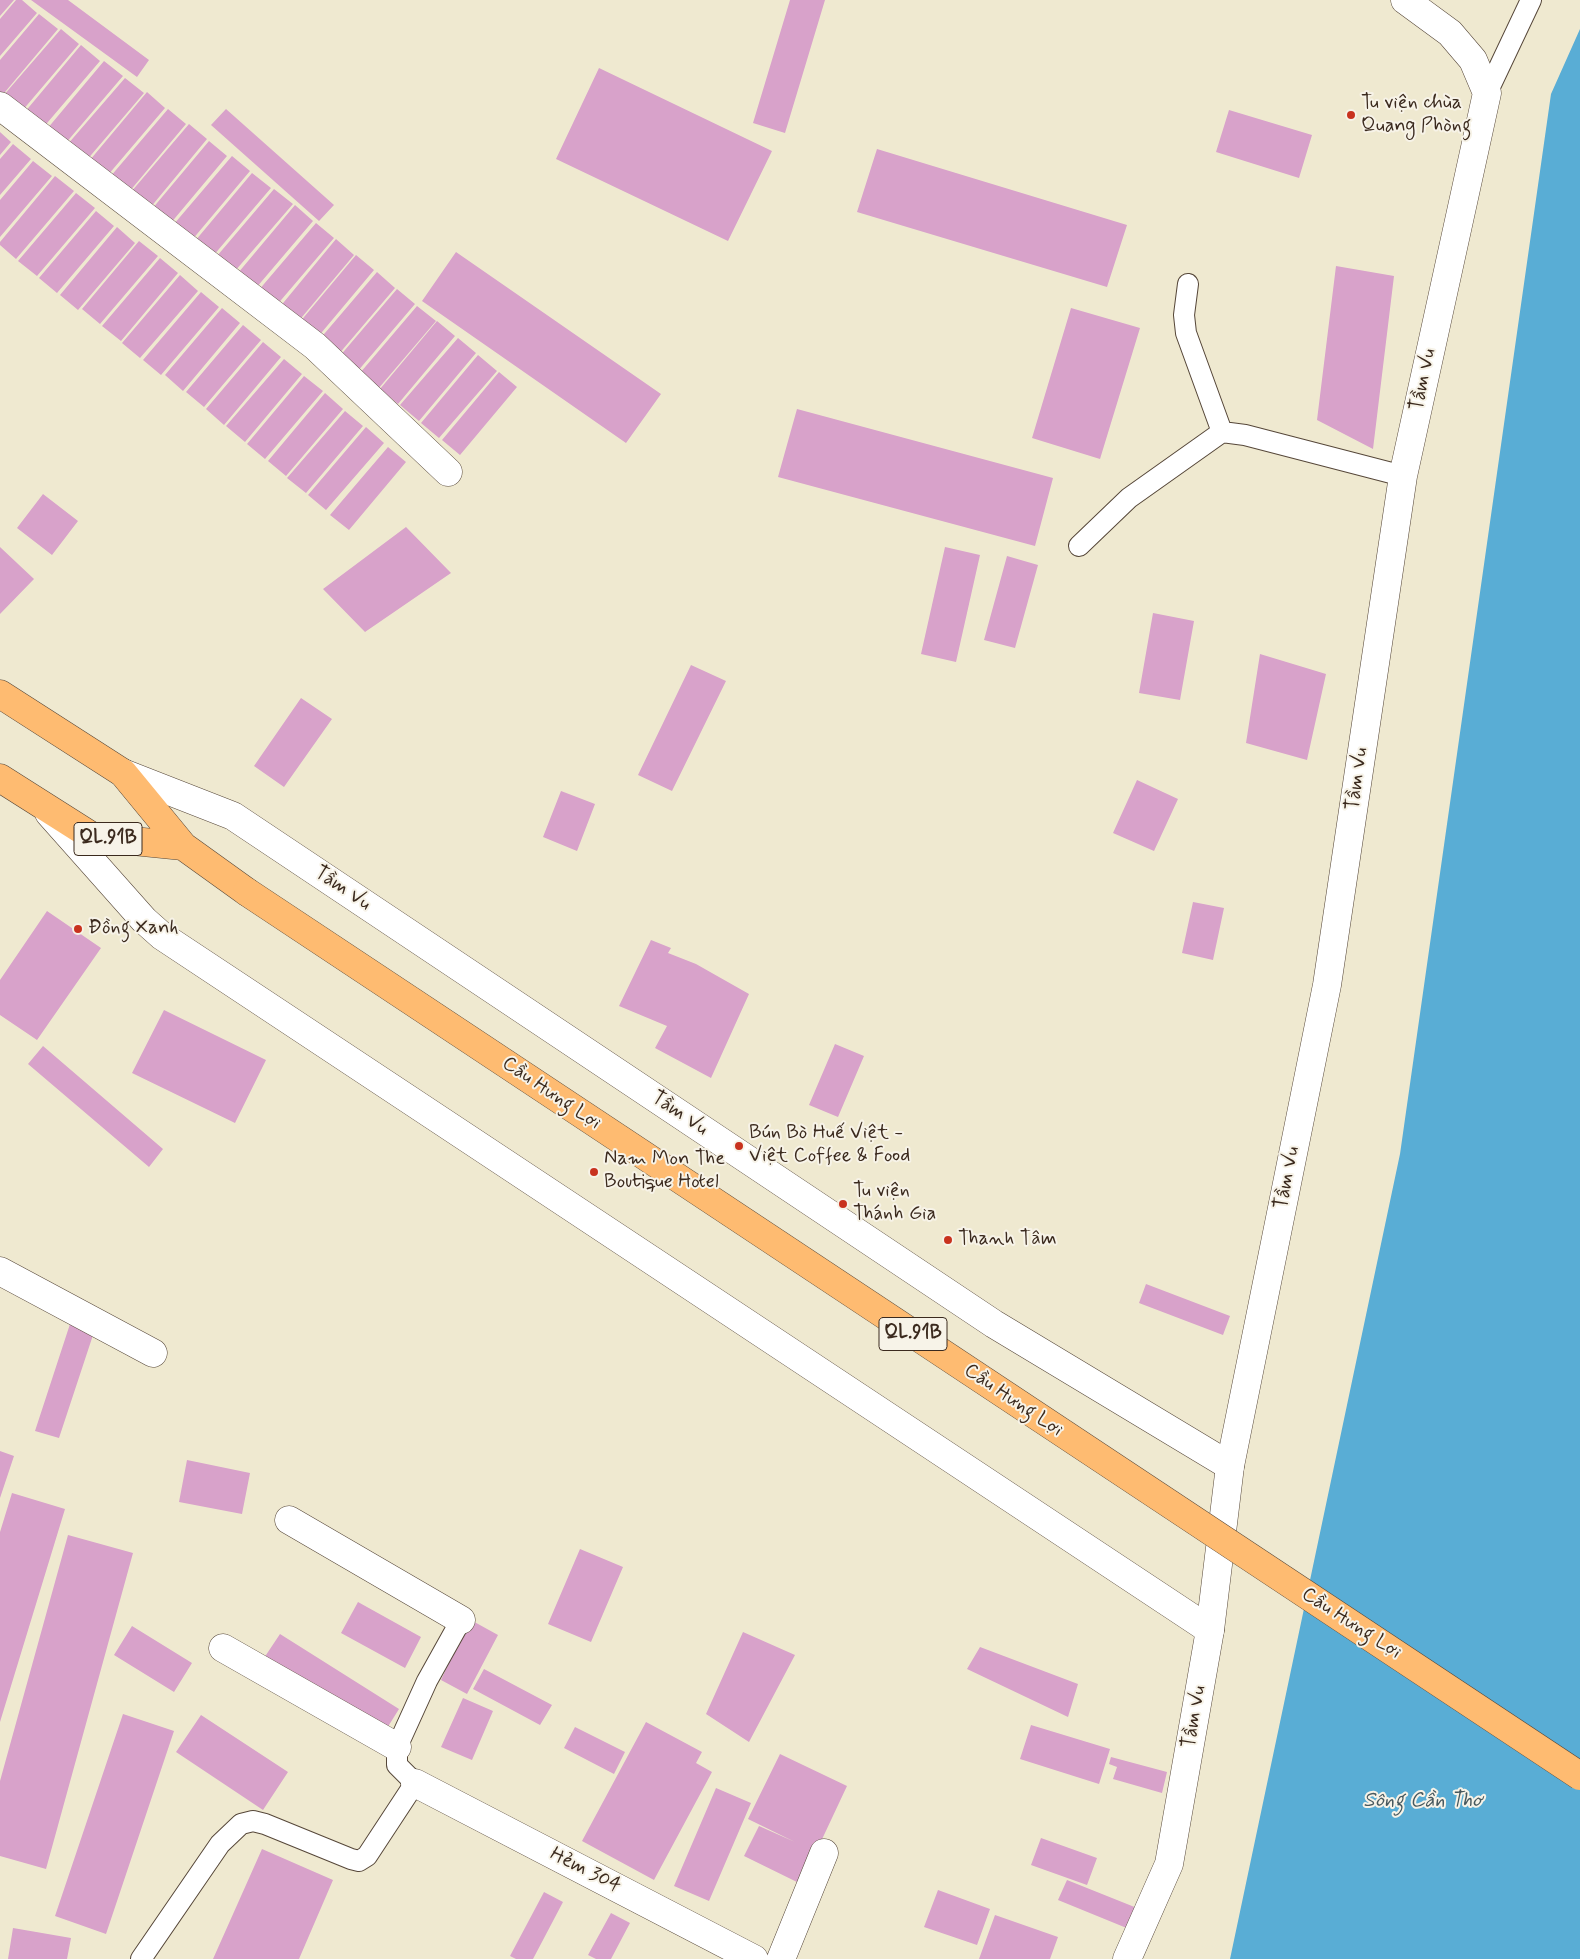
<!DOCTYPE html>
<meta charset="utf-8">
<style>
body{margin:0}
canvas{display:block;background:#efe9d0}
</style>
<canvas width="1580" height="1959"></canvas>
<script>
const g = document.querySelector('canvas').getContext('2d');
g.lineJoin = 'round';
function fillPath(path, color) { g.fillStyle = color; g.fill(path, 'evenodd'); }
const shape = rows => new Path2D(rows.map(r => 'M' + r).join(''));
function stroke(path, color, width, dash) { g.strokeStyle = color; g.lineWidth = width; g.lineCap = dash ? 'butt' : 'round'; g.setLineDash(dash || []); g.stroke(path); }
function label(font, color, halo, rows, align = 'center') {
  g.font = font + ' Mynerve,sans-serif'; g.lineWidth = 4; g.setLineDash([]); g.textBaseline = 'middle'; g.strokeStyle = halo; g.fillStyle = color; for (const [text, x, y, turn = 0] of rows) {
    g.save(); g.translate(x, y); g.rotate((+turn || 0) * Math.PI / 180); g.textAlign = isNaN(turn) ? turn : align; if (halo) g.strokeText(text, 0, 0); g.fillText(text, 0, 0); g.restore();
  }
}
const water = shape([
 [1580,29,1580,1959,1230,1959,1400,1154,1551,94]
]);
const building = shape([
 [0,0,14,0,0,16],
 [16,0,22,0,37,13,0,56,0,19],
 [31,0,68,0,149,60,137,77],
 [790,0,825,0,785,133,753,123],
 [39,14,58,29,0,98,0,60],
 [61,29,79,44,22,111,3,96],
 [81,45,100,61,42,129,24,113],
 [104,61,123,76,65,144,47,129],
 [599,68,772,151,728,241,556,159],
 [125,78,144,93,86,161,67,145],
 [147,92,165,108,108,175,90,160],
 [168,109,186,124,129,192,110,177],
 [226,109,334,205,319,221,211,125],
 [1229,110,1312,135,1299,178,1216,152],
 [189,124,207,139,150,208,131,192],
 [0,132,11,142,0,155],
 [209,141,227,156,170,224,152,209],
 [13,144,31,159,0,195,0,159],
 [877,149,1127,225,1107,287,857,212],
 [232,156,250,171,192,240,174,224],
 [33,161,52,176,0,237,0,200],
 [252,173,271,188,213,256,195,241],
 [55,176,74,191,16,259,0,245,0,242],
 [274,189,293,204,235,271,217,256],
 [76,193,95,208,37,276,18,261],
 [295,205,313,221,256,288,238,273],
 [96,211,114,226,57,293,39,278],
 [316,223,334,238,276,306,258,291],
 [117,227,135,243,78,310,60,295],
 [336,239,354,255,297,323,279,308],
 [139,241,158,256,100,324,82,309],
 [456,252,661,394,626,443,422,301],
 [356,255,374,270,317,338,299,323],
 [160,258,178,273,121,341,102,326],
 [1336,266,1394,276,1373,449,1317,420],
 [377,272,395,288,338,355,319,340],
 [180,275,198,291,140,358,122,343],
 [397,289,415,304,357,372,339,357],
 [201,292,219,307,161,375,143,360],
 [417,306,436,321,378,389,360,373],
 [222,308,240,323,183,391,165,375],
 [1071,308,1140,328,1100,459,1032,438],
 [437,321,455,336,398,404,380,389],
 [243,325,261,340,204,407,186,392],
 [458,338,476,353,419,421,400,405],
 [263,342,281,357,224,425,206,409],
 [478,355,497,371,439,438,421,423],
 [284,359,302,374,245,442,226,426],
 [499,372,517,387,460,455,442,440],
 [304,376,323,391,265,459,247,444],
 [325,393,343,409,286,476,268,461],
 [797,409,1053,478,1035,546,778,477],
 [345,411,363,426,306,493,287,478],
 [366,427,384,443,326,510,308,495],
 [388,447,406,462,349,530,330,515],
 [43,494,78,521,52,555,17,528],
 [406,527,451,573,365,632,323,589],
 [0,547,34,579,0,614],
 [945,547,980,555,956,662,921,654],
 [1007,556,1038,565,1015,648,984,640],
 [1153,613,1194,621,1180,700,1139,693],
 [1260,654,1326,674,1307,760,1246,743],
 [691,665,726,681,672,791,638,775],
 [301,698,332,719,284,787,254,766],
 [1137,780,1178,799,1154,851,1113,833],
 [561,791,595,804,577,851,543,837],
 [1193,902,1224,908,1213,960,1182,953],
 [47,911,101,948,37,1040,0,1015,0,980],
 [651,940,671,948,668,953,696,964,749,994,711,1078,655,1048,667,1026,619,1006],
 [164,1010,266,1060,235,1123,132,1073],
 [835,1044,864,1056,838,1117,809,1105],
 [43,1046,163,1149,149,1167,28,1064],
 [1146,1284,1230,1316,1223,1335,1139,1303],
 [70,1324,94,1332,59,1438,35,1431],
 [0,1451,14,1456,0,1498],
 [187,1460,250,1473,242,1514,179,1502],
 [12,1493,65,1509,0,1722,0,1532],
 [68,1535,133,1553,46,1869,0,1856,0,1781],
 [580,1549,623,1567,591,1642,548,1624],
 [358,1602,421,1637,405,1668,341,1633],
 [469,1619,498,1635,467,1694,441,1680],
 [132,1626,192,1663,174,1692,114,1655],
 [743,1632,795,1655,749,1742,706,1714],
 [280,1634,399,1709,384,1733,264,1658],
 [980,1647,1078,1684,1068,1717,967,1669],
 [484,1669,552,1705,540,1725,473,1689],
 [463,1698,493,1711,472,1760,441,1747],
 [123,1714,174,1731,106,1934,55,1916],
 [201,1715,288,1772,263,1810,176,1752],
 [646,1722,702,1752,696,1763,712,1772,654,1880,582,1841],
 [1031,1725,1110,1749,1099,1784,1020,1759],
 [575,1727,625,1752,614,1774,564,1748],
 [780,1754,847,1786,801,1884,744,1856,759,1826,795,1842,748,1819],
 [1111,1757,1167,1772,1162,1793,1113,1779,1117,1767,1109,1764],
 [716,1788,751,1803,709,1901,674,1886],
 [1041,1838,1097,1858,1087,1885,1031,1865],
 [262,1849,333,1880,299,1959,213,1959],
 [1067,1880,1137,1908,1129,1929,1058,1900],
 [938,1890,990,1909,977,1945,924,1927],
 [544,1892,563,1902,533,1959,516,1959,510,1956],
 [611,1913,630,1923,611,1959,596,1959,588,1955],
 [995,1915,1058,1937,1050,1959,979,1959],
 [13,1928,71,1938,67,1959,8,1959]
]);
const service = shape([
 [1487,93,1531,0],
 [1188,284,1184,315,1186,333,1222,432],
 [1079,546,1129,498,1222,432,1245,435,1403,476],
 [141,1959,220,1844,241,1824,253,1821,265,1824,351,1859,359,1861,367,1856,415,1783,397,1765,397,1747,427,1681,461,1620]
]);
const minor = shape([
 [0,106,315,346,448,472],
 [123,773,233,816,994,1324,1230,1466],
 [49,813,144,920,162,936,1210,1630],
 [0,1271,153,1353],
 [289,1520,461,1620],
 [223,1648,397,1747],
 [415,1783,754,1959],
 [781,1959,824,1853]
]);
const tertiary = shape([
 [1127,1959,1169,1864,1210,1630,1230,1466,1327,985,1403,476,1487,93,1473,60,1450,33,1405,0]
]);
const trunk = shape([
 [0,694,123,773,183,846,247,892],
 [0,778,93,837,183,846]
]);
const trunkBridge = shape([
 [247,892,1580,1776]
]);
const markers = [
 [1351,115,5,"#c8321e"],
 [78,929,5,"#c8321e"],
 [739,1146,5,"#c8321e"],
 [594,1172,5,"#c8321e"],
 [843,1204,5,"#c8321e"],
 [948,1240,5,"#c8321e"]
];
const shields = [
 [108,839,68],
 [913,1334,68]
];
const shieldNames = [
 ["QL.91B",108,839],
 ["QL.91B",913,1334]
];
const poiNames = [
 ["Tu viện chùa",1361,104],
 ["Quang Phòng",1361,127],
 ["Đồng Xanh",88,929],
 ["Bún Bò Huế Việt -",749,1134],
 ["Việt Coffee & Food",749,1157],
 ["Nam Mon The",604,1160],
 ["Boutique Hotel",604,1183],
 ["Tu viện",853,1192],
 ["Thánh Gia",853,1215],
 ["Thanh Tâm",958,1240]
];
const streetNames = [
 ["Tầm Vu",1424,380,-78],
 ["Tầm Vu",1358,779,-82],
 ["Tầm Vu",342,889,34],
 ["Cầu Hưng Lợi",551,1094,34],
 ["Tầm Vu",679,1114,34],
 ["Tầm Vu",1288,1178,-79],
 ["Cầu Hưng Lợi",1013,1401,34],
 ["Cầu Hưng Lợi",1351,1624,33],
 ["Tầm Vu",1195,1717,-80],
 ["Hẻm 304",585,1871,27]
];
const waterNames = [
 ["Sông Cần Thơ",1423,1802]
];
fillPath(water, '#59add5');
fillPath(building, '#d8a2ca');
stroke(service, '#564739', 22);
stroke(minor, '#564739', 29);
stroke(tertiary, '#564739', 29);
stroke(trunk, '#564739', 29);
stroke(service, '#fff', 20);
stroke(minor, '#fff', 28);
stroke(tertiary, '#fff', 28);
stroke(trunk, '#febb71', 28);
stroke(trunkBridge, '#564739', 29, []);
stroke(trunkBridge, '#febb71', 28);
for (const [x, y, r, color] of markers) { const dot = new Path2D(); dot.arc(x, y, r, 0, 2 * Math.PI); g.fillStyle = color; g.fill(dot); stroke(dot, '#f7f3e8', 2); }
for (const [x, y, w] of shields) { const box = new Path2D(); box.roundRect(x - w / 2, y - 16.5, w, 33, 4); g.fillStyle = '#f7f3e8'; g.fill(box); stroke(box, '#3b2a1e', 1); }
label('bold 19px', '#3b2a1e', null, shieldNames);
label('20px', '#3b2a1e', '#f7f3e8', poiNames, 'left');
label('20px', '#3b2a1e', '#f7f3e8', streetNames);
label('italic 21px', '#46585e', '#f7f3e8', waterNames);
</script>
